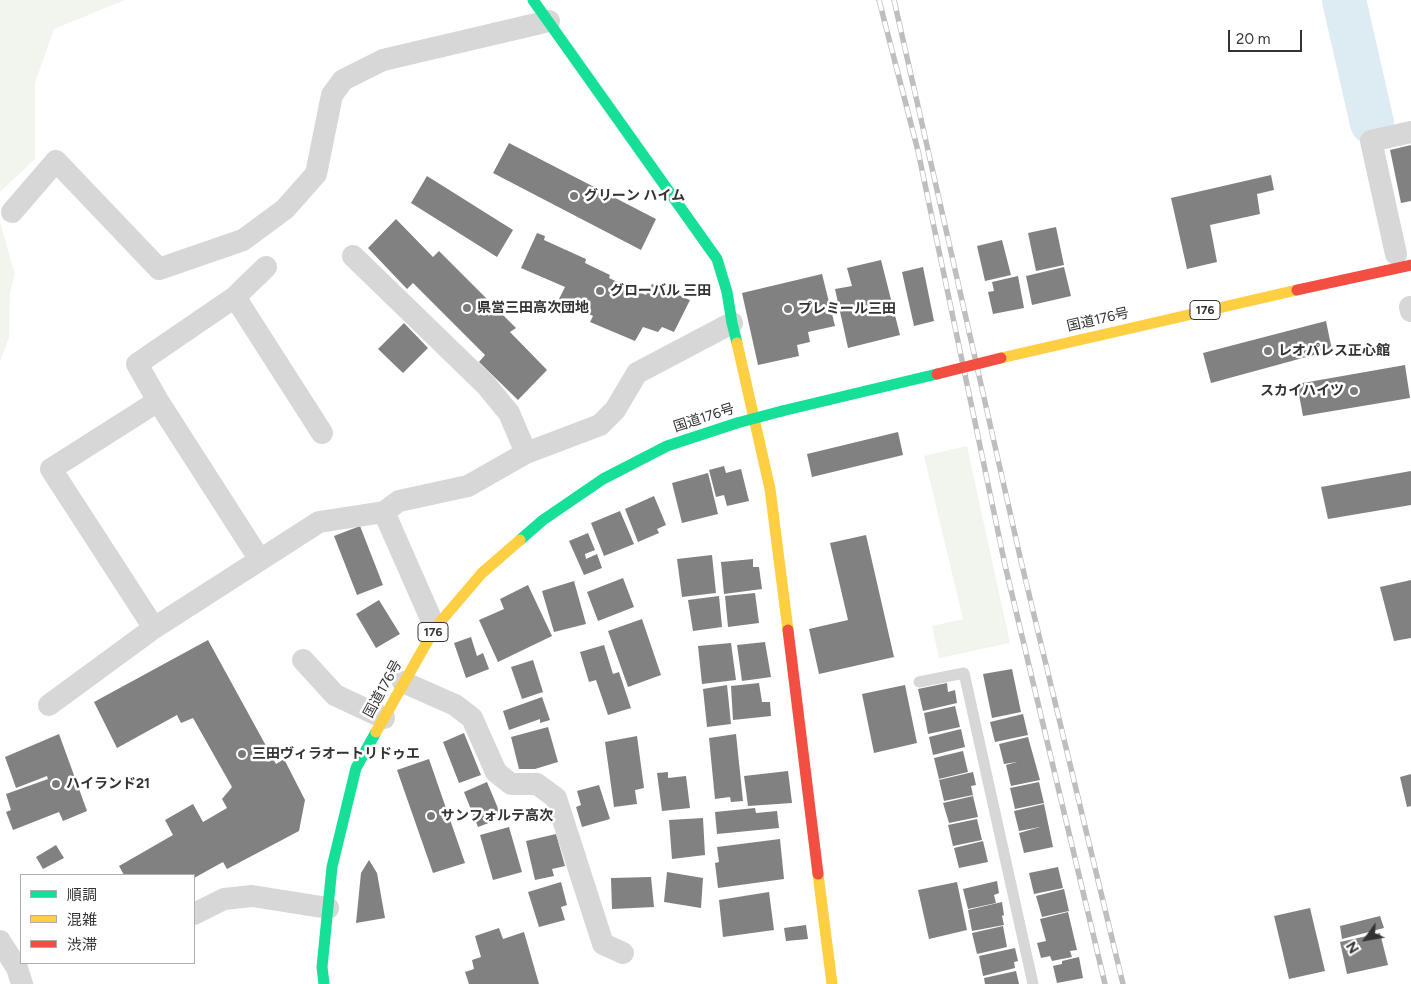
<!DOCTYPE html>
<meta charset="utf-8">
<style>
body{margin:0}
#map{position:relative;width:1411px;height:984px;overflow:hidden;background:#fff;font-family:Figtree,"Noto Sans JP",sans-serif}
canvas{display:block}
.legend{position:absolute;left:20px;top:874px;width:175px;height:90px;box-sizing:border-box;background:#fff;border:1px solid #adadad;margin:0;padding:6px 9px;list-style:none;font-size:15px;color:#333}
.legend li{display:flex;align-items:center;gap:10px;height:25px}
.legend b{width:25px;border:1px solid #adadad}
.north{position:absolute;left:1341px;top:914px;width:50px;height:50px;-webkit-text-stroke:4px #fff;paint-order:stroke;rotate:238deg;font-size:14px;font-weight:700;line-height:20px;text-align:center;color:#333}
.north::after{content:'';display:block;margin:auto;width:18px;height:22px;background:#333;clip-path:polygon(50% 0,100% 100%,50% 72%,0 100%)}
.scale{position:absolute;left:1228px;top:30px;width:74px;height:22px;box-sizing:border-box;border:2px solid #333;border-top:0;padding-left:6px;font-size:15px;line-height:18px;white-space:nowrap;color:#333;-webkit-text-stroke:4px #fff;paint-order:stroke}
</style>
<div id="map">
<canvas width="1411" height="984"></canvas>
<ul class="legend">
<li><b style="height:6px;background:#16e098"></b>順調</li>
<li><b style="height:6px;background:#ffcf43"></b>混雑</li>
<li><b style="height:6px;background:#f24e42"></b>渋滞</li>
</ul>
<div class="north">N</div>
<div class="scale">20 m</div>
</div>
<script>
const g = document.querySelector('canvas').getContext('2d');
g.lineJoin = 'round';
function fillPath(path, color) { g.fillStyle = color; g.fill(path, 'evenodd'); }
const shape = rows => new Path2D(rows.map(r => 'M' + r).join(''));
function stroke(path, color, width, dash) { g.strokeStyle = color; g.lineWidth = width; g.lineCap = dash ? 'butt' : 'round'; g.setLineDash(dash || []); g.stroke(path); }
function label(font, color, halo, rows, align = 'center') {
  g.font = font + ' Figtree,"Noto Sans JP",sans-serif'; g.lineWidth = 5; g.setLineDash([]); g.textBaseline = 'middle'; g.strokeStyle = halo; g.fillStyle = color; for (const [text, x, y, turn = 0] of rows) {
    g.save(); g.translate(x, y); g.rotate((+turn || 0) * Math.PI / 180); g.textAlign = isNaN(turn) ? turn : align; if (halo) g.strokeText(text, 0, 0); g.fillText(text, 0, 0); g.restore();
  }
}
const green = shape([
 [0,0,125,0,54,29,35,83,35,159,0,192],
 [0,222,15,274,10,292,9,337,0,362],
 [967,446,1010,643,939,658,932,626,963,619,924,456]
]);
const river = shape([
 [1344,0,1372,123]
]);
const building = shape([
 [509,143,656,219,641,250,493,173],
 [1411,145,1411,201,1401,203,1390,150],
 [1271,175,1274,190,1257,194,1260,214,1210,225,1217,262,1187,269,1171,198],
 [427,176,513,230,497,257,411,203],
 [396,219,433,257,439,251,516,328,510,332,547,370,518,400,479,362,485,355,413,283,407,289,368,248],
 [1056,227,1064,265,1036,271,1028,233],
 [537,233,545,236,544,240,586,259,585,263,610,275,609,278,646,295,652,284,690,300,674,332,662,327,658,332,643,327,635,341,590,322,593,316,559,299,565,287,521,268],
 [1002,240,1011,275,985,281,977,246],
 [881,260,900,335,848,348,835,289,852,286,847,268],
 [923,267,934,321,914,326,902,272],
 [1064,267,1071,296,1032,305,1026,276],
 [822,274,835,326,808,332,810,342,797,345,799,356,758,365,742,293],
 [1018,276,1024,308,993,314,988,292,994,291,992,282],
 [1326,321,1332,350,1211,383,1203,353],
 [404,323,428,348,403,373,378,349],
 [1405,365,1410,398,1303,416,1297,384],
 [898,432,903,455,812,477,807,454],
 [724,466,726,473,741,469,749,501,727,506,724,495,716,497,709,470],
 [1411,471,1411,505,1328,519,1321,487],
 [708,473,718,514,682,523,672,483],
 [654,496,666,525,657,529,659,533,638,542,625,509],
 [620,511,634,544,604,556,591,523],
 [360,526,383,585,357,595,334,536],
 [588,533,595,550,585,554,586,559,597,554,602,568,584,575,569,541],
 [866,535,894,657,819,674,809,629,848,620,830,543],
 [712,555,716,593,682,597,677,559],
 [753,559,753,567,759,567,762,589,724,594,721,562],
 [623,578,634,607,598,621,587,592],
 [1411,580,1411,638,1394,641,1380,587],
 [574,581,586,624,554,632,542,591],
 [528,585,552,636,498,662,479,620,504,609,500,599],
 [755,593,759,623,728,627,725,596],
 [719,596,722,627,693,631,688,600],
 [379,600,400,634,376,648,356,614],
 [642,619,661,675,628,687,608,631],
 [471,637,477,656,483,653,489,669,466,678,454,643],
 [208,640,276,764,284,759,305,800,299,831,227,869,223,862,194,878,194,875,124,875,119,866,173,835,165,820,193,804,203,822,227,808,222,799,232,787,193,718,181,723,177,715,117,748,94,702],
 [765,642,771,677,742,681,737,645],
 [731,643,736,680,702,684,698,646],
 [604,645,613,674,619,672,631,708,608,715,596,680,589,682,580,652],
 [533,660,543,692,522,699,511,667],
 [1012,669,1021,712,992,718,983,674],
 [759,683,762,702,770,702,771,716,733,720,731,686],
 [947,683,948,692,955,690,957,703,923,711,918,689],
 [727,685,731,724,707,727,703,689],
 [905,685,917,743,874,753,862,694],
 [542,697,550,720,540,723,540,719,509,730,503,711],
 [955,706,960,727,928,734,924,713],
 [1023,714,1028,735,995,742,990,722],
 [548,727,558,762,535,769,519,769,511,737],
 [961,729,965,747,933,755,929,737],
 [464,733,481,775,459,783,443,742],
 [59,734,87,811,63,821,59,812,13,830,6,812,11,810,6,794,48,779,47,776,16,788,5,757],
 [736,734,743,801,731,802,730,797,715,799,709,738],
 [637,736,644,788,635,790,637,804,614,807,605,742],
 [1028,737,1040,780,1011,786,1006,765,1017,762,1004,764,999,744],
 [963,751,968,772,939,779,934,758],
 [429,759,465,863,433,873,397,770],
 [788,771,792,803,748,806,744,776],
 [668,772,668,778,686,776,690,808,662,811,657,773],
 [973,772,976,785,971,786,973,795,944,801,939,780],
 [1411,774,1411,806,1407,807,1400,777],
 [487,782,502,818,478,827,464,792],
 [1039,782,1044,803,1015,809,1010,788],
 [599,785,610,819,582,827,576,807,581,805,577,791],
 [973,796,978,817,949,823,943,803],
 [1044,804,1053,847,1024,853,1019,833,1040,827,1019,831,1014,811],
 [755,808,756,813,777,811,779,828,717,834,715,812],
 [703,818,705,855,672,859,669,820],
 [977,819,982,840,953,846,948,825],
 [509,827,522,872,493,880,480,835],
 [556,834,565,866,552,869,554,876,535,880,526,841],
 [780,839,784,879,718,888,715,863,719,862,717,847],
 [983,841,988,862,959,868,954,848],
 [56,845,64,858,43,869,36,857],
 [369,860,377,873,385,918,356,923,361,873],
 [1058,867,1063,888,1034,894,1029,873],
 [667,872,703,878,701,908,664,902],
 [651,877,654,907,612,909,611,878],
 [997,881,999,893,994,895,996,903,968,909,963,889],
 [561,882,567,905,561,907,565,920,539,927,528,892],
 [957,882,967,930,929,939,918,890],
 [1064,889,1069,911,1042,917,1036,896],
 [769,892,774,930,723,937,719,900],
 [1002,902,1004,915,1002,916,1004,925,972,931,968,910],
 [1310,908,1325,971,1289,979,1274,916],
 [1068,912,1077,950,1070,951,1072,957,1052,961,1050,956,1041,958,1037,943,1046,941,1040,919],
 [1380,916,1384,928,1342,939,1340,926],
 [806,925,808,939,786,941,784,928],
 [1003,926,1007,947,977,954,972,933],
 [499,928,503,939,524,932,539,984,469,984,465,972,474,969,472,960,481,957,475,936],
 [1380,933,1388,965,1347,974,1340,942],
 [1015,948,1018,961,1014,962,1015,968,983,976,979,956],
 [1079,957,1083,978,1057,983,1053,966,1062,964,1062,961],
 [1016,971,1019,984,985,984,984,978]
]);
const lane = shape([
 [919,682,964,673,1033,984]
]);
const street = shape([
 [12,212,56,161,159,269,243,240,285,209,316,174,332,95,343,80,383,60,549,21],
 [1396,254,1371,141,1411,132],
 [353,256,486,385,509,413,526,453],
 [235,297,322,433],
 [1410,307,1411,311],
 [158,401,260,560],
 [384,512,399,501,468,486,526,453,600,425,615,410,637,373,732,323],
 [154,628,51,469,158,401,137,364,235,297,266,267],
 [303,660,335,695,384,718],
 [403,682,455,705,472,718,496,772,511,784,537,784,556,798,603,944,623,953],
 [49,705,154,628,319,522,384,512,435,628],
 [194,914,224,899,252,896,328,908],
 [0,941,17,968,22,984]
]);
const fast = shape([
 [533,0,717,259,727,292,732,323,737,343],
 [782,411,937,374],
 [520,540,543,520,603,479,667,446,737,423],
 [324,984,322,967,332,867,356,768,376,732]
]);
const slow = shape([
 [737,343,770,489,788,630],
 [1001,358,1297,290],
 [376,732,435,628,482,573,520,540],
 [818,874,832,984]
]);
const jam = shape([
 [1297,290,1411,265],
 [788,630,818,874]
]);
const rail = shape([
 [879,0,918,151,1005,565,1105,984],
 [894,0,1021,561,1123,984]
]);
const fastBridge = shape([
 [737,423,782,411]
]);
const jamBridge = shape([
 [937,374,1001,358]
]);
const markers = [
 [574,196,5,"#7a7a7a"],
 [600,291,5,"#7a7a7a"],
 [467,308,5,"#7a7a7a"],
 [788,309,5,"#7a7a7a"],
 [1268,351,5,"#7a7a7a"],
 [1354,391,5,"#7a7a7a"],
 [242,754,5,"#7a7a7a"],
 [56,784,5,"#7a7a7a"],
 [431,816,5,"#7a7a7a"]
];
const shields = [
 [1205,310,30],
 [433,632,30]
];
const shieldNames = [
 ["176",1205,310],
 ["176",433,632]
];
const poiNames = [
 ["グリーン ハイム",584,196],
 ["グローバル 三田",610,291],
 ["県営三田高次団地",477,308],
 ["プレミール三田",798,309],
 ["レオパレス正心館",1278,351],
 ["スカイハイツ",1344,391,"right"],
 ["三田ヴィラオートリドゥエ",252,754],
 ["ハイランド21",66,784],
 ["サンフォルテ高次",441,816]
];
const streetNames = [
 ["国道176号",1098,320,-13],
 ["国道176号",704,418,-18],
 ["国道176号",383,689,-61]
];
fillPath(green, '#f1f5ed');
stroke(river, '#ddebf3', 44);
fillPath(building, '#818181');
stroke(lane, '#d7d7d7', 11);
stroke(street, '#d7d7d7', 22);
stroke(fast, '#16e098', 11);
stroke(slow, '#ffcf43', 11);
stroke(jam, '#f24e42', 11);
stroke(rail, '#bebebe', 5.5);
stroke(rail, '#fff', 4, [11]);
stroke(fastBridge, '#16e098', 11);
stroke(jamBridge, '#f24e42', 11);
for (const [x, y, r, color] of markers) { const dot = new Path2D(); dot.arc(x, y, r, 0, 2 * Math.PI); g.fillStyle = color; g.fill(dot); stroke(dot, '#fff', 2); }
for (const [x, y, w] of shields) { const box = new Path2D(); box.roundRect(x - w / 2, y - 9.5, w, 19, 4); g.fillStyle = '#fff'; g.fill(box); stroke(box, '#333', 1); }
label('bold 12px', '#333', null, shieldNames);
label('bold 14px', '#333', '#fff', poiNames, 'left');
label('14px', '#333', '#fff', streetNames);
</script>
